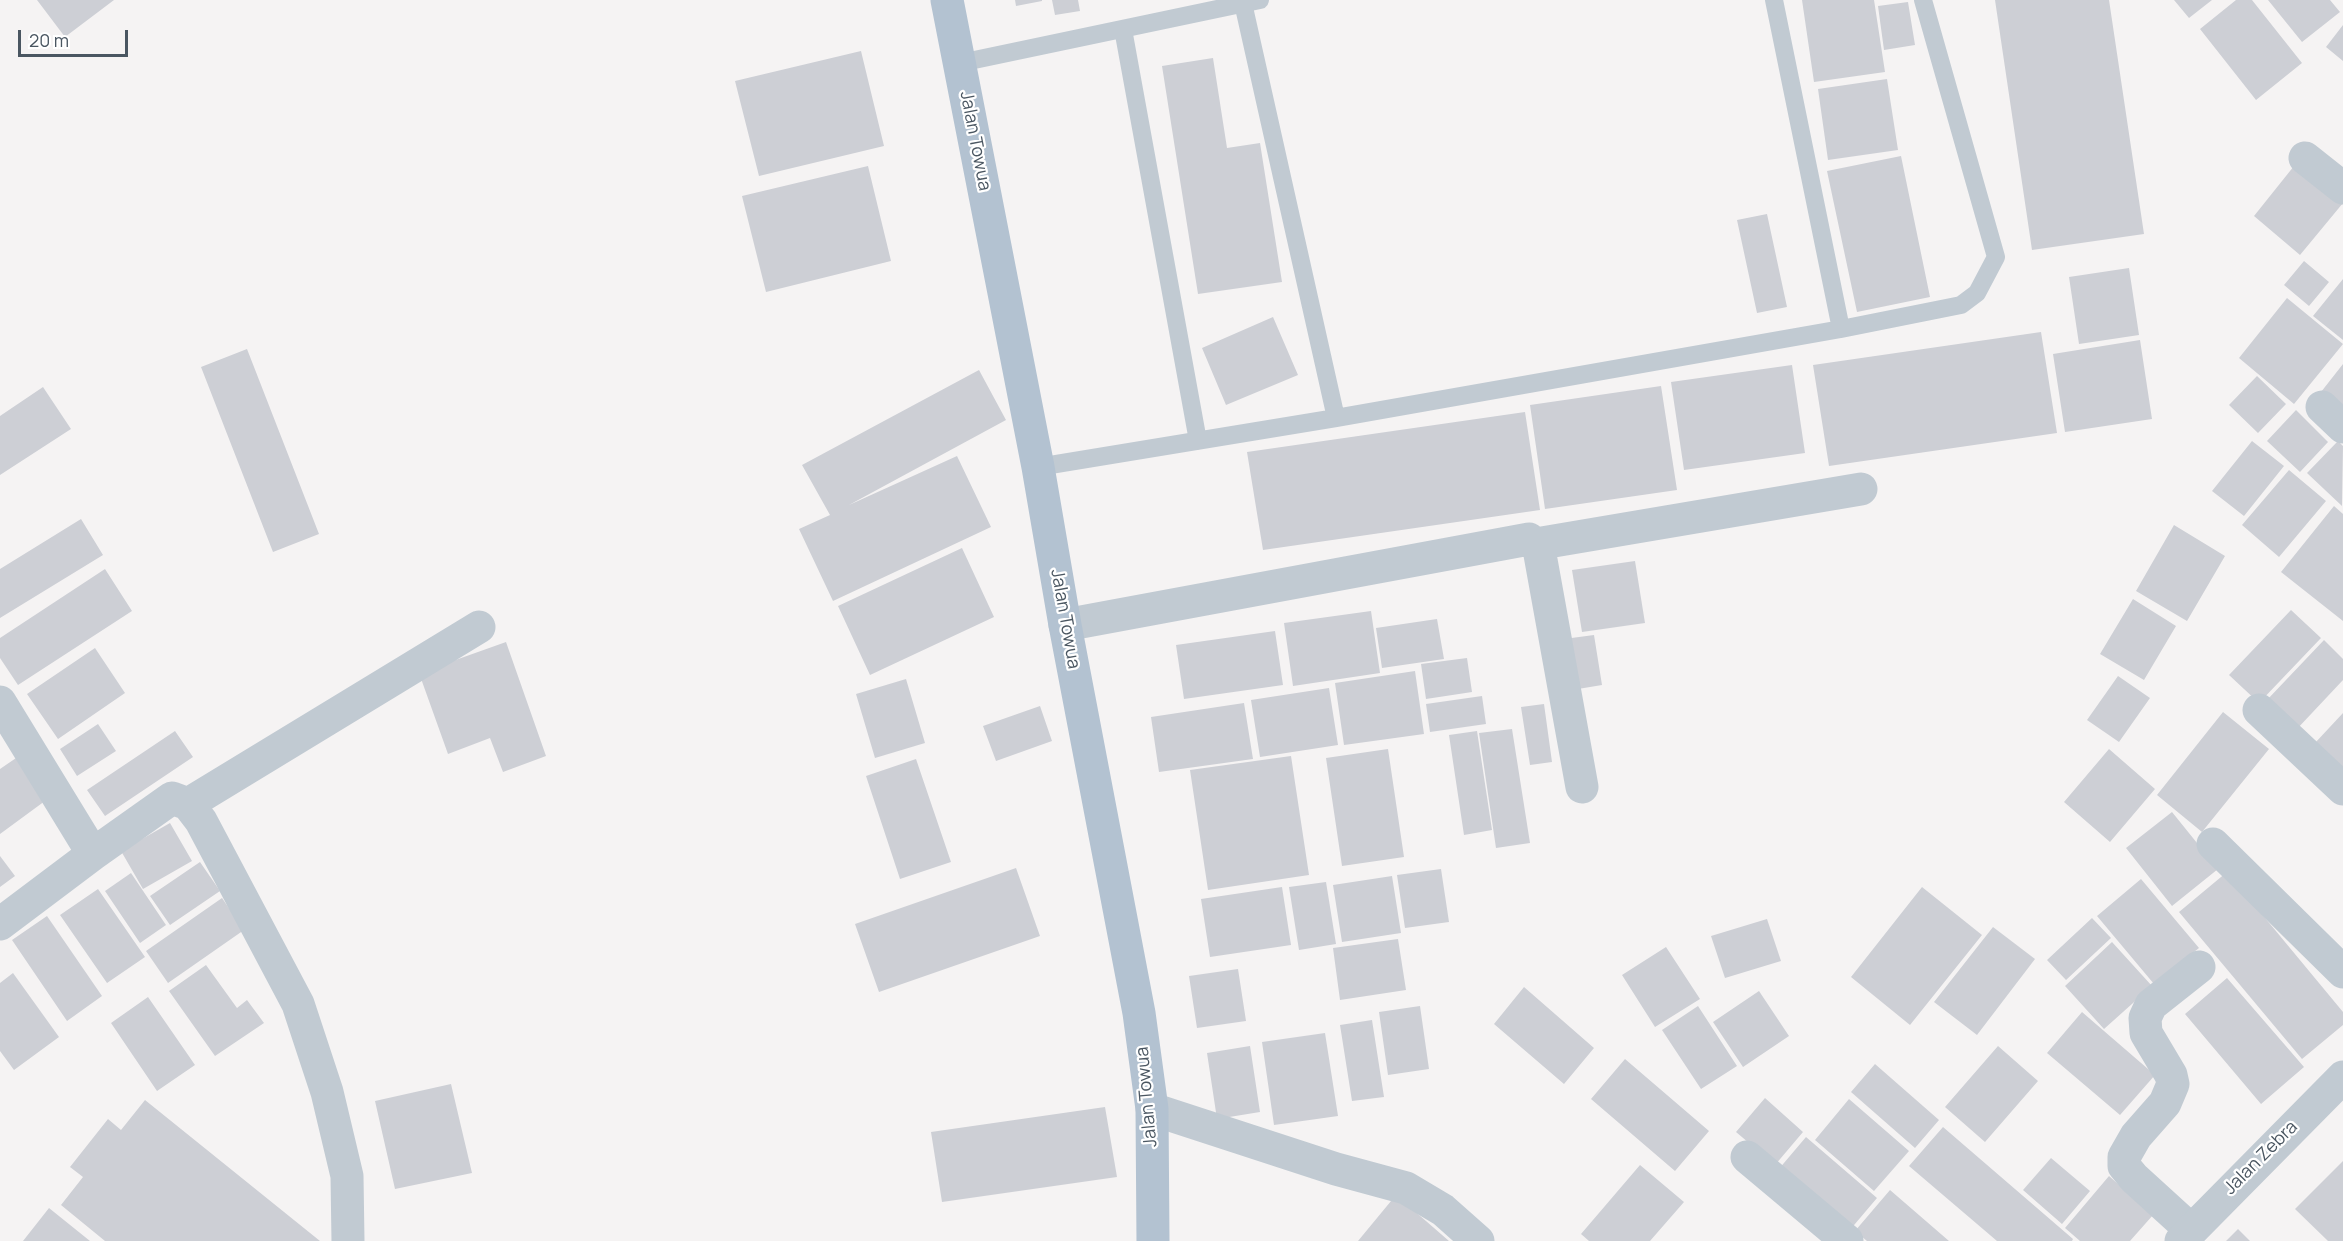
<!DOCTYPE html>
<style>
body{margin:0}
#map{position:relative;width:2343px;height:1241px;overflow:hidden;background:#f5f3f3;font-family:Manrope,sans-serif}
canvas{display:block}
.scale{position:absolute;left:18px;top:30px;width:110px;height:27px;box-sizing:border-box;border:3px solid #4a5661;border-top:0;padding-left:8px;font-size:18px;line-height:21px;white-space:nowrap;color:#4a5661;-webkit-text-stroke:4px #fff;paint-order:stroke}
</style>
<div id="map">
<canvas width="2343" height="1241"></canvas>
<div class="scale">20 m</div>
</div>
<script>
const g = document.querySelector('canvas').getContext('2d');
g.lineJoin = 'round';
function fillPath(path, color) { g.fillStyle = color; g.fill(path, 'evenodd'); }
const shape = rows => new Path2D(rows.map(r => 'M' + r).join(''));
function stroke(path, color, width, dash) { g.strokeStyle = color; g.lineWidth = width; g.lineCap = dash ? 'butt' : 'round'; g.setLineDash(dash || []); g.stroke(path); }
function label(font, color, halo, rows, align = 'center') {
  g.font = font + ' Manrope,sans-serif'; g.lineWidth = 4.5; g.setLineDash([]); g.textBaseline = 'middle'; g.strokeStyle = halo; g.fillStyle = color; for (const [text, x, y, turn = 0] of rows) {
    g.save(); g.translate(x, y); g.rotate((+turn || 0) * Math.PI / 180); g.textAlign = isNaN(turn) ? turn : align; if (halo) g.strokeText(text, 0, 0); g.fillText(text, 0, 0); g.restore();
  }
}
const building = shape([
 [37,0,114,0,65,37],
 [1015,0,1042,0,1042,1,1016,6],
 [1052,0,1078,0,1080,11,1055,15],
 [1802,0,1874,0,1885,72,1814,82],
 [1995,0,2109,0,2144,234,2032,250],
 [2174,0,2212,0,2189,18],
 [2236,0,2252,0,2302,63,2256,100,2200,29],
 [2268,0,2330,0,2340,12,2302,42],
 [1908,2,1915,45,1884,50,1878,6],
 [2343,25,2343,61,2326,47],
 [861,51,884,146,759,176,735,81],
 [1213,58,1227,148,1260,143,1282,282,1198,294,1162,66],
 [1887,79,1898,150,1828,160,1818,89],
 [1901,156,1930,297,1857,312,1827,171],
 [2298,161,2343,203,2300,255,2254,216],
 [868,166,891,261,766,292,742,196],
 [1767,214,1787,307,1757,313,1737,220],
 [2304,261,2329,282,2309,306,2284,285],
 [2129,268,2139,335,2079,344,2069,277],
 [2343,279,2343,340,2313,316],
 [2287,298,2343,344,2294,404,2239,358],
 [1273,317,1298,375,1226,405,1202,348],
 [2041,332,2057,433,1829,466,1813,365],
 [2140,340,2152,419,2065,432,2053,354],
 [247,349,319,534,273,552,201,367],
 [2343,364,2343,410,2321,392],
 [1792,365,1805,453,1684,470,1671,382],
 [979,370,1006,420,849,505,957,456,991,527,833,601,799,529,830,515,802,465],
 [2257,376,2286,404,2258,433,2229,405],
 [1661,386,1677,490,1545,509,1530,405],
 [43,387,71,429,0,475,0,416],
 [2296,410,2328,442,2300,472,2267,441],
 [1525,412,1540,510,1263,550,1247,452],
 [2252,441,2284,466,2244,516,2212,491],
 [2338,441,2343,446,2342,506,2307,473],
 [2289,470,2326,501,2279,557,2242,525],
 [2334,506,2343,514,2343,621,2281,572],
 [81,519,103,555,0,618,0,569],
 [2174,525,2225,556,2187,621,2136,591],
 [962,548,994,617,870,675,838,606],
 [1635,561,1645,623,1582,632,1572,570],
 [105,569,132,611,18,685,0,658,0,638],
 [2133,599,2176,626,2144,680,2100,654],
 [2291,610,2321,638,2259,703,2229,675],
 [1371,611,1380,673,1293,686,1284,623],
 [1437,619,1444,659,1382,668,1376,628],
 [1275,631,1283,685,1184,699,1176,645],
 [1594,635,1602,685,1572,690,1564,639],
 [2324,640,2343,659,2343,680,2296,730,2266,701],
 [506,642,546,756,503,772,490,738,448,754,419,673],
 [95,648,125,693,58,739,27,694],
 [1467,658,1472,692,1426,699,1421,664],
 [1415,671,1424,734,1344,745,1335,683],
 [2118,676,2150,698,2119,742,2087,720],
 [906,679,925,743,875,758,856,694],
 [1329,688,1338,745,1260,757,1251,700],
 [1482,696,1486,724,1430,732,1426,704],
 [1244,703,1253,759,1159,772,1151,717],
 [1544,704,1552,762,1530,765,1521,707],
 [1040,706,1052,741,996,761,983,726],
 [2223,712,2269,749,2202,832,2157,795],
 [2343,713,2343,770,2315,743],
 [98,724,116,751,77,776,60,749],
 [1512,729,1530,843,1496,848,1479,733],
 [175,731,193,757,105,816,87,790],
 [1477,731,1492,830,1464,835,1449,735],
 [1388,749,1404,857,1342,866,1326,758],
 [2109,749,2155,789,2110,842,2064,802],
 [19,756,49,798,0,834,0,769],
 [1291,756,1309,875,1208,890,1190,770],
 [916,759,951,862,900,879,866,776],
 [2172,812,2218,869,2172,906,2126,848],
 [170,823,192,861,143,889,121,851],
 [0,856,15,876,0,887],
 [200,862,220,891,170,925,150,896],
 [1016,868,1040,936,879,992,855,924],
 [1441,869,1449,922,1405,928,1397,875],
 [2227,872,2343,1012,2343,1025,2302,1059,2179,912],
 [131,873,166,925,140,943,105,891],
 [1392,876,1401,933,1342,942,1333,885],
 [2141,879,2199,948,2154,984,2097,916],
 [1326,882,1336,944,1299,950,1289,887],
 [1282,887,1291,945,1210,957,1201,899],
 [1922,887,1982,935,1910,1025,1851,977],
 [98,889,145,957,107,983,60,915],
 [222,898,244,930,168,983,146,951],
 [47,916,102,996,67,1021,12,940],
 [2092,918,2111,938,2066,980,2047,960],
 [1767,919,1781,961,1725,978,1711,936],
 [1993,927,2035,959,1977,1035,1934,1002],
 [1398,939,1406,990,1340,1000,1333,948],
 [2112,942,2152,986,2104,1029,2065,986],
 [1666,947,1700,999,1655,1027,1622,975],
 [206,965,237,1008,247,1000,264,1023,215,1056,169,991],
 [1238,969,1246,1021,1197,1028,1189,976],
 [13,973,59,1037,14,1070,0,1051,0,983],
 [2227,978,2304,1067,2261,1104,2185,1014],
 [1524,987,1594,1048,1564,1084,1494,1024],
 [1759,991,1789,1036,1743,1067,1713,1022],
 [148,997,195,1065,157,1091,111,1023],
 [1420,1006,1429,1069,1388,1075,1379,1012],
 [1698,1006,1737,1066,1701,1089,1662,1030],
 [2082,1012,2155,1075,2120,1115,2047,1053],
 [1372,1020,1384,1097,1352,1101,1340,1025],
 [1325,1033,1338,1116,1274,1125,1262,1042],
 [1250,1046,1260,1112,1217,1119,1207,1053],
 [1998,1046,2038,1081,1985,1142,1945,1107],
 [1625,1059,1709,1131,1675,1171,1591,1099],
 [1875,1064,1939,1120,1915,1148,1851,1092],
 [451,1084,472,1173,395,1189,375,1101],
 [1765,1098,1803,1132,1775,1165,1736,1132],
 [1849,1099,1909,1151,1874,1191,1815,1140],
 [145,1100,320,1241,105,1241,61,1205,83,1177,70,1167,108,1119,121,1130],
 [1105,1107,1117,1177,942,1202,931,1132],
 [1943,1127,2073,1239,2072,1241,1997,1241,1909,1166],
 [1806,1137,1877,1198,1849,1231,1778,1170],
 [2051,1158,2090,1191,2062,1224,2023,1190],
 [2343,1161,2343,1241,2328,1241,2295,1209],
 [1640,1165,1684,1202,1650,1241,1589,1241,1581,1234],
 [2109,1176,2153,1215,2130,1241,2080,1241,2065,1228],
 [1890,1190,1949,1241,1867,1241,1855,1231],
 [1396,1195,1449,1241,1358,1241],
 [49,1208,90,1241,23,1241],
 [2238,1229,2250,1241,2226,1241]
]);
const service = shape([
 [1774,0,1841,329],
 [1243,3,1336,418],
 [1123,29,1198,441],
 [960,63,1260,0],
 [1038,467,1336,418,1841,329,1961,305,1977,293,1996,257,1923,0]
]);
const minor = shape([
 [2305,158,2343,188],
 [2322,407,2343,427],
 [1536,544,1861,489],
 [1065,625,1529,539,1539,549,1582,787],
 [0,702,93,854,0,924],
 [2259,710,2343,789],
 [188,804,479,627],
 [2213,844,2343,972],
 [93,854,172,798,188,804,201,821,298,1004,327,1092,347,1176,348,1241],
 [1152,1109,1336,1169,1406,1188,1443,1210,1478,1241],
 [1747,1157,1847,1241],
 [2190,1229,2134,1178,2124,1166,2124,1157,2136,1136,2165,1103,2173,1084,2171,1075,2146,1033,2145,1018,2151,1005,2199,967]
]);
const tertiary = shape([
 [2181,1241,2343,1077]
]);
const primary = shape([
 [947,0,1038,467,1065,625,1139,1013,1152,1109,1153,1241]
]);
const streetNames = [
 ["Jalan Towua",975,141,79],
 ["Jalan Towua",1065,619,80],
 ["Jalan Towua",1147,1097,-95],
 ["Jalan Zebra",2261,1158,-45]
];
fillPath(building, '#cdcfd5');
stroke(service, '#c1cad2', 18);
stroke(minor, '#c1cad2', 33);
stroke(tertiary, '#c1cad2', 33);
stroke(primary, '#b3c2d1', 33);
label('18px', '#4a5661', '#fff', streetNames);
</script>
